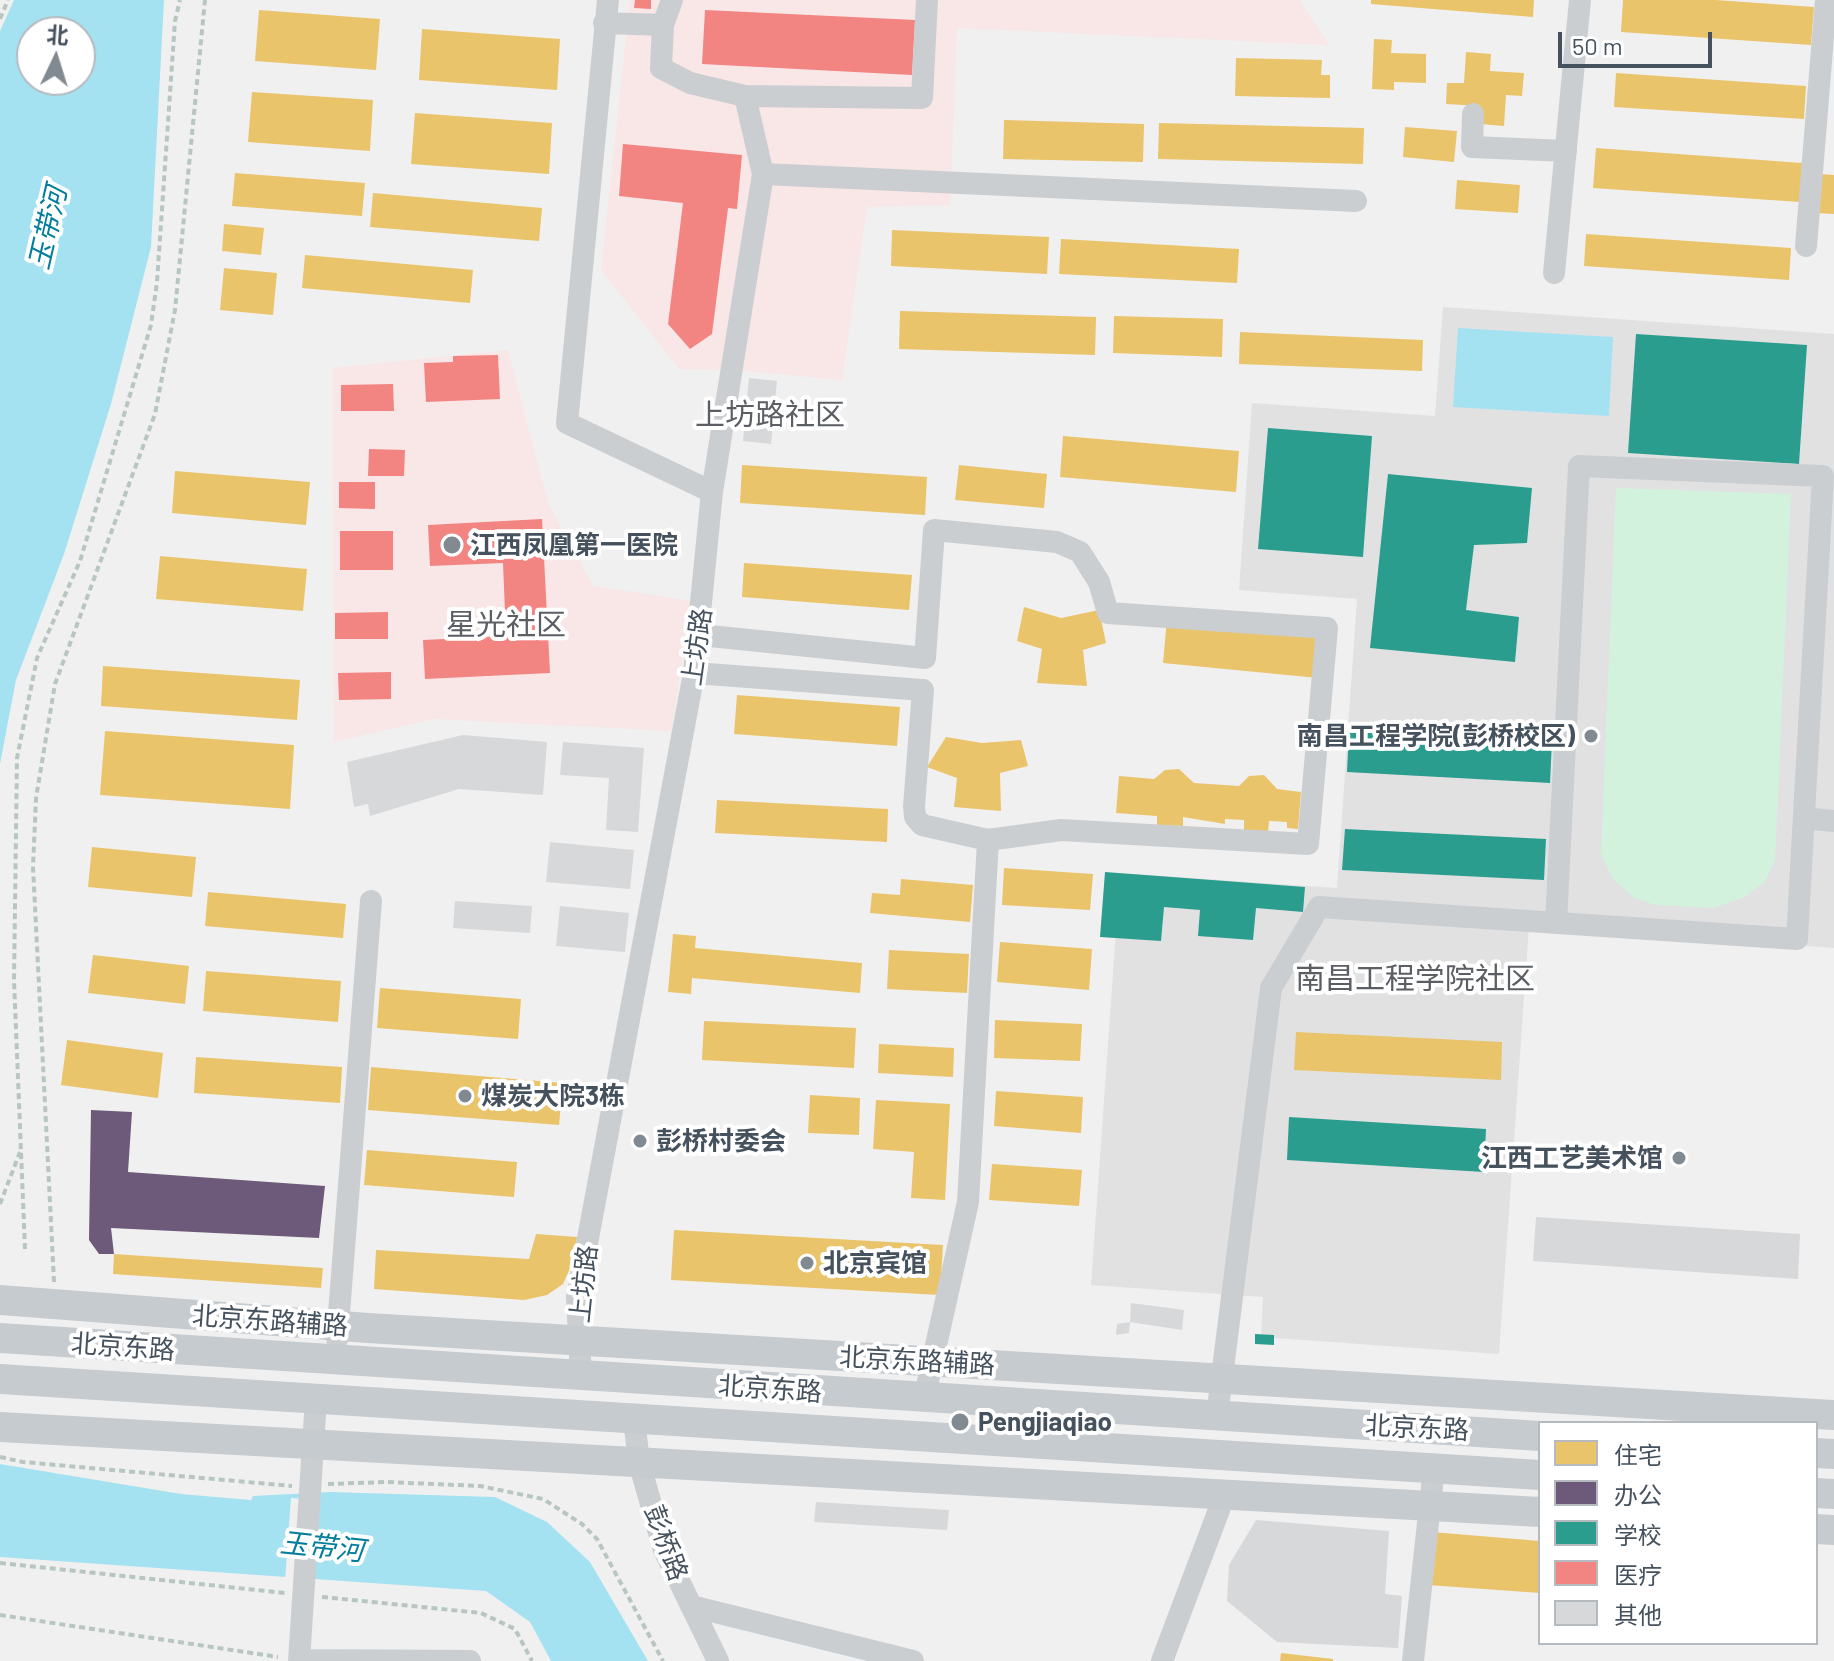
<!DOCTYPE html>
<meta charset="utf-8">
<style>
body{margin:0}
#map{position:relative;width:1834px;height:1661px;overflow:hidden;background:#f1f0f0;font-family:Barlow,"Noto Sans SC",sans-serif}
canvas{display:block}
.legend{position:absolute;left:1538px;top:1421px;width:280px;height:224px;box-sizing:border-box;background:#fff;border:2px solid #b5babf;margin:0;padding:10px 14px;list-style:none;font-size:24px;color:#45525e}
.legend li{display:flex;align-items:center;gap:16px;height:40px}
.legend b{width:40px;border:2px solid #b5babf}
.north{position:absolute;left:16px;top:16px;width:80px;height:80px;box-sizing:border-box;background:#fff;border:2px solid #b5babf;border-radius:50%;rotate:4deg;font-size:22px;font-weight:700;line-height:32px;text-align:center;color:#45525e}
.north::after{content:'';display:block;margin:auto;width:28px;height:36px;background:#818991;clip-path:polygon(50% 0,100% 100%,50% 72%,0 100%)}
.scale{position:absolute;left:1558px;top:32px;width:154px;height:36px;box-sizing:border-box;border:4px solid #45525e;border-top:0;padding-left:10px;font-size:24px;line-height:28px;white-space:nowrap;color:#45525e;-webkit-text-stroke:6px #fff;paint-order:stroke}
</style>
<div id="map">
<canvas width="1834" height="1661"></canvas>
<ul class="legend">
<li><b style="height:22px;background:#e9c46a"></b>住宅</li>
<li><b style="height:22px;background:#6d597a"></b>办公</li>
<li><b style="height:22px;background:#2a9d8f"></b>学校</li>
<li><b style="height:22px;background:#f28482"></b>医疗</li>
<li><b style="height:22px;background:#d7d8da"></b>其他</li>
</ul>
<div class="north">北</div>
<div class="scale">50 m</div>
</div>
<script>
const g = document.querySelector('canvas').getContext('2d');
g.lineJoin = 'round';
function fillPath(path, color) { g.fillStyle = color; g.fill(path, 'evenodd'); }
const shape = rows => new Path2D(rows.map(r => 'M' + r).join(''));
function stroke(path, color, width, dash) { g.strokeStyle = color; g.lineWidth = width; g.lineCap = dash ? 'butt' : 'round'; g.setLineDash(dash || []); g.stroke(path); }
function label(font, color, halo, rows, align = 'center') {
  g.font = font + ' Barlow,"Noto Sans SC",sans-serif'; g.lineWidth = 8; g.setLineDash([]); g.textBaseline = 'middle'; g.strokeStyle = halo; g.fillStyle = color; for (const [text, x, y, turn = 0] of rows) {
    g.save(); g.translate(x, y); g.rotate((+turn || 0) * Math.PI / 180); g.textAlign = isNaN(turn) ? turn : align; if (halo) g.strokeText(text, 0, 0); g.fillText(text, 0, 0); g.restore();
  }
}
const education = shape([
 [1443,307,1834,334,1834,948,1529,927,1499,1354,1261,1337,1263,1297,1091,1285,1120,873,1337,888,1357,599,1239,590,1252,403,1435,416]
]);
const medical = shape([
 [630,0,1299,0,1329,45,957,28,950,205,867,207,842,380,734,370,679,369,601,270],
 [508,350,548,503,593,586,692,601,671,731,434,719,334,742,333,368]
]);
const green = shape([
 [1616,488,1791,494,1775,860,1765,881,1745,897,1713,908,1656,905,1634,898,1613,879,1601,854]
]);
const water = shape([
 [14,0,164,0,151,247,111,404,64,554,16,680,0,764,0,31],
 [80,32,80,80,32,80,32,32],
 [1458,328,1613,337,1609,416,1453,407],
 [0,1464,181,1494,251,1500,253,1496,330,1492,495,1497,547,1522,590,1562,648,1661,551,1661,530,1622,486,1591,0,1557]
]);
const pier = shape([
 [291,1498,320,1500,314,1583,285,1581]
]);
const homes = shape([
 [1371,0,1534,0,1533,17,1371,4],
 [1623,0,1716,0,1814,7,1811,45,1621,32],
 [259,10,380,19,376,70,255,61],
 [422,29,560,39,557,90,419,80],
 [1374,39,1392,40,1391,53,1426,54,1426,83,1394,82,1394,90,1372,89],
 [1466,52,1491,54,1490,71,1524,73,1522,96,1506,95,1504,126,1480,124,1481,106,1446,104,1447,83,1464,83],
 [1236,58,1322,60,1321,75,1330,75,1330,98,1235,96],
 [1616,73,1806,86,1804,119,1614,107],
 [252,92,373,100,370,151,248,142],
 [415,113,552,123,549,174,411,164],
 [1004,120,1144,124,1143,162,1003,159],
 [1159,123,1364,128,1363,164,1158,159],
 [1405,127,1457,131,1454,162,1403,157],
 [1596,148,1802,163,1800,202,1593,188],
 [235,173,365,183,362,216,232,206],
 [1820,174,1834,175,1834,214,1817,213],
 [1457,180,1520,185,1518,213,1455,209],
 [373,193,542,208,539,241,370,227],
 [224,224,264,228,261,255,222,251],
 [892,230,1049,237,1047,274,891,266],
 [1586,234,1791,248,1789,280,1584,266],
 [1061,239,1239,249,1237,283,1059,274],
 [305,255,473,270,470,303,302,288],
 [224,268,277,273,273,315,220,310],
 [900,311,1096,317,1095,355,899,349],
 [1114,316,1223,319,1222,357,1113,353],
 [1240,332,1423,340,1422,371,1239,364],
 [1063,436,1239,451,1236,492,1060,477],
 [742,465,927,477,925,515,740,503],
 [959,465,1047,474,1044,508,955,500],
 [175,471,310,482,306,525,172,513],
 [160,556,307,569,303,611,156,599],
 [744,563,912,575,909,610,742,597],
 [1024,607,1061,618,1099,610,1106,643,1083,650,1087,686,1037,683,1042,649,1017,641],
 [1167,619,1322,634,1318,678,1163,663],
 [103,666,300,680,297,720,101,706],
 [737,695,900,707,897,746,734,734],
 [105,731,294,745,290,809,100,795],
 [946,737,982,743,1021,740,1028,766,1000,773,1001,811,954,807,957,778,927,767],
 [1179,769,1194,783,1239,786,1249,776,1264,775,1277,789,1301,792,1298,829,1287,828,1287,822,1269,821,1268,833,1244,832,1244,820,1225,819,1225,824,1183,817,1183,826,1157,825,1157,816,1116,813,1119,776,1154,779,1165,770],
 [717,800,888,809,887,842,715,833],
 [92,847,196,857,192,897,88,887],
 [1004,868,1093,874,1090,910,1002,905],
 [901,879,973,885,970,922,870,913,872,893,900,895],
 [208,892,346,904,343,938,205,926],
 [673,934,696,936,695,948,862,963,860,993,692,978,691,994,668,992],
 [1000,942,1092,949,1089,990,997,982],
 [889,950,969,954,967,993,887,989],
 [93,955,189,966,185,1004,88,993],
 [206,971,341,981,338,1022,203,1011],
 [380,988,521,999,518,1039,377,1028],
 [995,1020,1082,1024,1080,1061,994,1058],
 [704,1021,856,1028,854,1068,702,1060],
 [1296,1032,1502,1042,1501,1080,1294,1070],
 [67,1040,163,1053,158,1098,61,1085],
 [879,1044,954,1048,953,1077,878,1073],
 [196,1057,342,1067,340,1103,194,1093],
 [371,1067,563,1083,559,1125,368,1110],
 [996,1091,1083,1097,1081,1133,994,1126],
 [810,1095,860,1098,859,1135,808,1133],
 [876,1100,950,1104,945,1200,911,1198,914,1152,873,1149],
 [367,1150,517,1162,514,1197,364,1185],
 [992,1164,1082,1170,1079,1206,989,1200],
 [674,1230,943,1245,940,1295,671,1280],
 [536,1234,577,1237,574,1259,563,1284,547,1295,524,1300,374,1289,376,1250,529,1259],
 [114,1254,323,1268,321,1288,113,1274],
 [1432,1532,1540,1541,1540,1593,1428,1585],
 [1281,1653,1333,1659,1333,1661,1280,1661]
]);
const offices = shape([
 [91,1110,132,1112,128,1172,325,1186,319,1238,111,1228,114,1254,99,1254,89,1240]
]);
const schools = shape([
 [1636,334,1807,345,1799,464,1628,453],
 [1268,428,1372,436,1363,557,1258,549],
 [1388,474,1532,488,1527,543,1474,545,1466,610,1519,617,1515,662,1370,648],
 [1349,729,1552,740,1550,783,1347,772],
 [1345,829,1546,839,1544,880,1342,870],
 [1105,872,1305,887,1303,912,1256,908,1253,940,1198,936,1200,910,1164,907,1161,941,1100,937],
 [1289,1117,1486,1129,1484,1172,1287,1160],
 [1255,1334,1274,1335,1274,1345,1255,1344]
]);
const health = shape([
 [635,0,651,0,651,9,634,8],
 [705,10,915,20,912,75,702,64],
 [623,144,742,155,737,209,728,208,712,334,690,349,668,324,683,203,619,196],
 [498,355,500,399,426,402,424,363,453,362,453,356],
 [393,384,394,411,341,411,341,385],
 [369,449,405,450,404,476,368,476],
 [339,482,375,482,375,509,339,508],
 [542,519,550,673,425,679,423,640,506,636,503,563,430,566,428,525],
 [340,531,393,531,393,570,340,570],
 [388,612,388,639,335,639,335,613],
 [391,672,391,699,339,700,338,673]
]);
const building = shape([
 [749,378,777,381,771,444,743,441],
 [463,735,547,742,543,795,459,789,370,816,368,804,354,807,347,762],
 [563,742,644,748,638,832,606,830,609,778,560,775],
 [550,842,634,850,630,889,546,882],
 [455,901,532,906,530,933,453,928],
 [560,906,629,913,625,952,556,946],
 [1536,1217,1800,1234,1798,1279,1533,1261],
 [1131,1303,1184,1310,1182,1330,1130,1322],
 [1130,1322,1129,1333,1116,1335,1117,1324],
 [816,1502,949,1510,947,1530,814,1522],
 [1256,1520,1389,1531,1385,1594,1402,1596,1398,1648,1277,1642,1227,1601,1229,1565]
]);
const path = shape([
 [0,19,8,0],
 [0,1204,20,1152],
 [25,1249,14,981,17,758,37,658,80,561,151,325,157,282,175,21,180,0],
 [54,1282,33,867,36,798,55,684,155,414,175,310,205,0],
 [0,1457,23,1462,292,1486],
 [328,1484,387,1482,480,1486,543,1499,582,1524,597,1539,663,1661],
 [0,1563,285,1593],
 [322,1597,481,1613,515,1629,532,1661],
 [0,1615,278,1657]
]);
const minor = shape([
 [672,0,663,25,661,68,690,83,745,96,922,98,927,0],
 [604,23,663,25],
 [1473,114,1472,147,1566,151],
 [763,174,1356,201],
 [1806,246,1826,0],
 [1554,273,1580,0],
 [712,492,763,174,745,96],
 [694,673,923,690,914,806,915,817,922,825,988,840,1061,830,1308,844,1327,628,1108,613,1099,582,1080,552,1057,542,934,530,925,658,700,635],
 [1804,818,1834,821],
 [337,1339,371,901],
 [581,1376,577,1297,694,673,712,492,567,423,608,0],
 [924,1399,968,1202,988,840],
 [1217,1416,1271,988,1319,907,1797,939,1823,476,1579,466,1556,923],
 [634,1419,639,1462,664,1550,718,1661],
 [691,1606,913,1661],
 [299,1660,470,1661],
 [299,1661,316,1399],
 [1162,1661,1225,1494],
 [1413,1661,1434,1468]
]);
const major = shape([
 [0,1300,368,1328,1834,1415],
 [0,1338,1540,1436],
 [0,1379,1540,1475],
 [0,1427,1540,1512],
 [1816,1453,1834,1454],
 [1816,1493,1834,1494],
 [1816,1529,1834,1530]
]);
const markers = [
 [452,545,10,"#818991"],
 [1591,736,8,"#818991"],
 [465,1096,8,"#818991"],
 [640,1141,8,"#818991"],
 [1679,1158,8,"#818991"],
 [807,1263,8,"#818991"],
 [960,1422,10,"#818991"]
];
const poiNames = [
 ["江西凤凰第一医院",470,545],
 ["南昌工程学院(彭桥校区)",1575,736,"right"],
 ["煤炭大院3栋",481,1096],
 ["彭桥村委会",656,1141],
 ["江西工艺美术馆",1663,1158,"right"],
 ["北京宾馆",823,1263],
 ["Pengjiaqiao",978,1422]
];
const streetNames = [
 ["上坊路",697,647,-82],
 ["上坊路",584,1284,-84],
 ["北京东路辅路",270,1321,4],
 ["北京东路",123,1347,4],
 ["北京东路辅路",917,1361,3],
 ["北京东路",770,1389,4],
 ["北京东路",1417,1428,3],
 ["彭桥路",666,1543,70]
];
const waterNames = [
 ["玉带河",48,228,-77],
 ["玉带河",322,1547,6]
];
const quarterNames = [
 ["上坊路社区",770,415],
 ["星光社区",506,625],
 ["南昌工程学院社区",1415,979]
];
fillPath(education, '#e2e1e2');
fillPath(medical, '#f8e7e6');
fillPath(green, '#d2f2de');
fillPath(water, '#a4e2f2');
fillPath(pier, '#f1f0f0');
fillPath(homes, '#e9c46a');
fillPath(offices, '#6d597a');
fillPath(schools, '#2a9d8f');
fillPath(health, '#f28482');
fillPath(building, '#d7d8da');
stroke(path, '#b7c6c0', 4, [6, 4]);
stroke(minor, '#cbced1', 22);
stroke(major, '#c6cbcf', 30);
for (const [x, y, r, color] of markers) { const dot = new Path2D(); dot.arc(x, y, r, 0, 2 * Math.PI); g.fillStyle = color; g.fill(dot); stroke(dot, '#fff', 3); }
label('bold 26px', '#45525e', '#fff', poiNames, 'left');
label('26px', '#45525e', '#fff', streetNames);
label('italic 28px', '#037d9c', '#fff', waterNames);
label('30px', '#5b5f64', '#fff', quarterNames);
</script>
